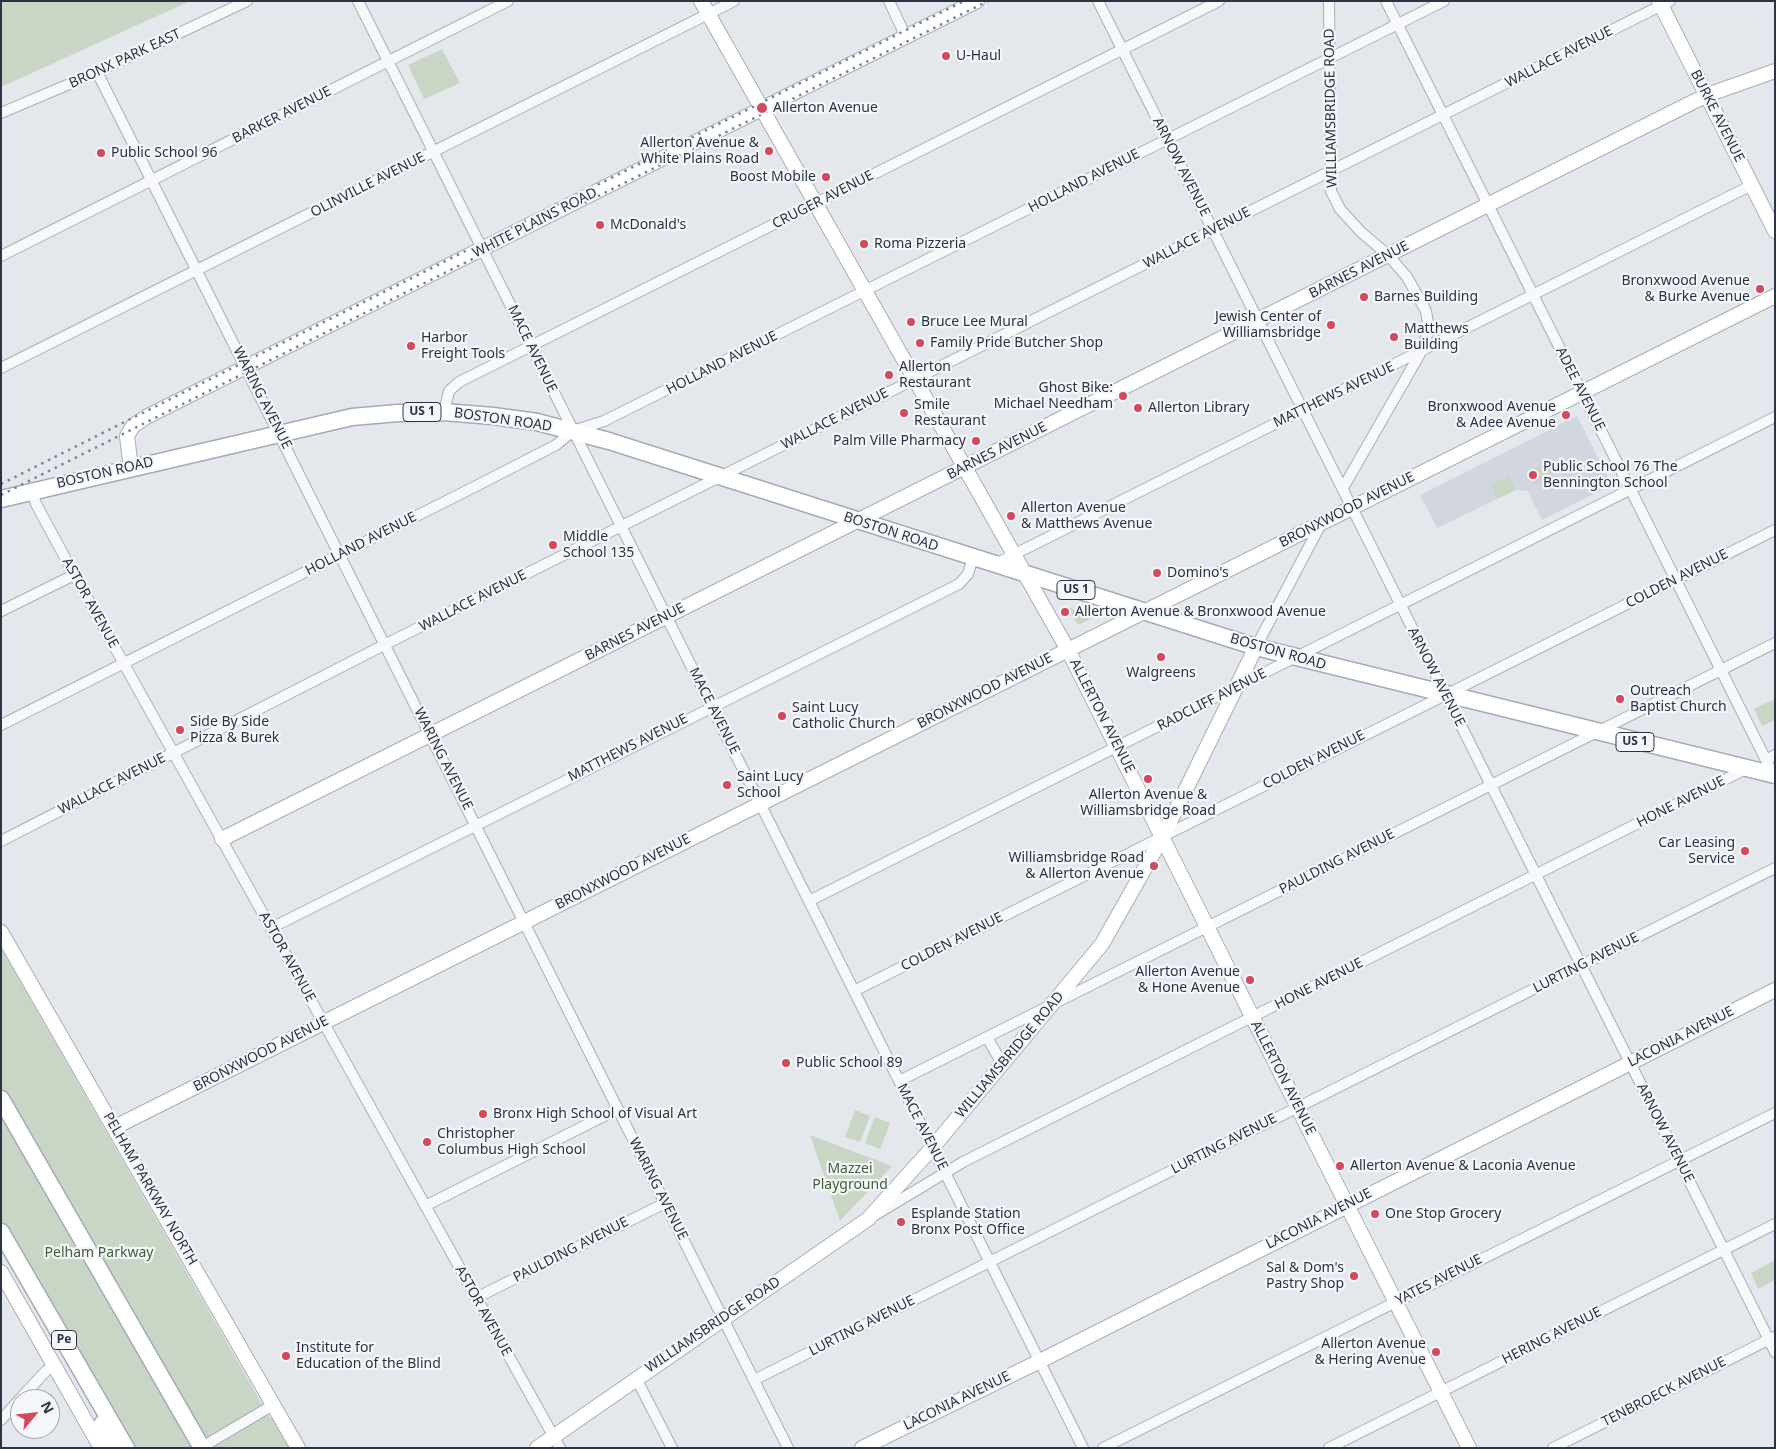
<!DOCTYPE html>
<style>
body{margin:0}
#map{position:relative;width:1776px;height:1449px;overflow:hidden;background:#e4e7ec;font-family:"Noto Sans",sans-serif}
canvas{display:block}
.frame{position:absolute;inset:0;border:2px solid #2b3445;pointer-events:none}
.north{position:absolute;left:10px;top:1389px;width:50px;height:50px;box-sizing:border-box;background:#f4f6f9;border:1px solid #a4a8b1;border-radius:50%;rotate:62deg;font-size:14px;font-weight:700;line-height:20px;text-align:center;color:#2b3445}
.north::after{content:'';display:block;margin:auto;width:18px;height:22px;background:#d1495b;clip-path:polygon(50% 0,100% 100%,50% 72%,0 100%)}
</style>
<div id="map">
<canvas width="1776" height="1449"></canvas>
<div class="frame"></div>
<div class="north">N</div>
</div>
<script>
const g = document.querySelector('canvas').getContext('2d');
g.lineJoin = 'round';
function fillPath(path, color) { g.fillStyle = color; g.fill(path, 'evenodd'); }
const shape = rows => new Path2D(rows.map(r => 'M' + r).join(''));
function stroke(path, color, width, dash) { g.strokeStyle = color; g.lineWidth = width; g.lineCap = dash ? 'butt' : 'round'; g.setLineDash(dash || []); g.stroke(path); }
function label(font, color, halo, rows, align = 'center') {
  g.font = font + ' "Noto Sans",sans-serif'; g.lineWidth = 4.5; g.setLineDash([]); g.textBaseline = 'middle'; g.strokeStyle = halo; g.fillStyle = color; for (const [text, x, y, turn = 0] of rows) {
    g.save(); g.translate(x, y); g.rotate((+turn || 0) * Math.PI / 180); g.textAlign = isNaN(turn) ? turn : align; if (halo) g.strokeText(text, 0, 0); g.fillText(text, 0, 0); g.restore();
  }
}
const built = shape([
 [1577,416,1612,485,1542,520,1528,491,1516,490,1437,528,1420,495]
]);
const green = shape([
 [1,1,190,1,1,87],
 [442,49,460,83,424,99,408,65],
 [1548,462,1554,473,1534,484,1528,472],
 [1509,476,1516,490,1497,499,1490,485],
 [1068,607,1095,617,1078,625],
 [1775,699,1775,720,1762,726,1754,709],
 [1,948,270,1418,275,1418,292,1448,133,1448,1,1220],
 [855,1110,870,1116,860,1142,845,1137],
 [875,1117,890,1123,880,1149,865,1143],
 [810,1135,892,1166,840,1221],
 [1775,1260,1775,1280,1758,1289,1751,1273]
]);
const street = shape([
 [358,1,1083,1448],
 [889,1,906,37],
 [1098,1,1775,1352],
 [1329,1,1331,191,1340,209,1361,232,1388,255,1407,277,1426,311,1429,329,1421,352,1343,488],
 [1386,1,1774,776],
 [97,72,788,1448],
 [1,113,86,77,247,1],
 [1,256,508,1],
 [1,368,734,1],
 [444,412,449,391,459,382,1219,1],
 [32,491,36,504,69,565,560,1448],
 [995,564,1752,185],
 [1,611,74,575],
 [1256,647,1322,522],
 [1,725,482,483,556,445,573,431,604,421,1444,1],
 [1766,760,1775,755],
 [1,841,386,644,1670,1],
 [809,901,1775,417],
 [271,928,959,584,968,574,973,557],
 [854,991,1775,530],
 [987,1037,1002,1064],
 [899,1081,1775,643],
 [425,1206,618,1109],
 [875,1215,963,1162,1746,769],
 [476,1298,665,1203],
 [636,1378,672,1448],
 [754,1380,1775,868],
 [20,1399,46,1371,54,1365],
 [1,1420,20,1399],
 [202,1447,273,1405],
 [1103,1448,1775,1113],
 [1329,1448,1775,1224],
 [1553,1448,1774,1337]
]);
const secondary = shape([
 [701,1,1068,650,1469,1448],
 [1659,1,1775,231],
 [131,468,127,436,133,426,146,417,977,1],
 [222,839,1707,95,1775,71],
 [1,932,298,1448],
 [115,1127,1775,296],
 [1,1272,101,1448],
 [537,1448,868,1219,933,1147,1102,944,1163,836,1256,647],
 [862,1448,1040,1361,1775,990]
]);
const primary = shape([
 [1,499,352,417,398,413,444,412,493,416,537,422,609,441,1256,647,1775,775],
 [1,1099,202,1448],
 [1,1232,126,1448],
 [102,1424,112,1448]
]);
const rail = shape([
 [1,484,964,1],
 [1,495,988,1]
]);
const markers = [
 [946,56,5,"#d1495b"],
 [762,108,6,"#d1495b"],
 [769,151,5,"#d1495b"],
 [101,153,5,"#d1495b"],
 [826,177,5,"#d1495b"],
 [600,225,5,"#d1495b"],
 [864,244,5,"#d1495b"],
 [1760,289,5,"#d1495b"],
 [1364,297,5,"#d1495b"],
 [911,322,5,"#d1495b"],
 [1331,325,5,"#d1495b"],
 [1394,337,5,"#d1495b"],
 [920,343,5,"#d1495b"],
 [411,346,5,"#d1495b"],
 [889,375,5,"#d1495b"],
 [1123,396,5,"#d1495b"],
 [1138,408,5,"#d1495b"],
 [904,413,5,"#d1495b"],
 [1566,415,5,"#d1495b"],
 [976,441,5,"#d1495b"],
 [1533,475,5,"#d1495b"],
 [1011,516,5,"#d1495b"],
 [553,545,5,"#d1495b"],
 [1157,573,5,"#d1495b"],
 [1065,612,5,"#d1495b"],
 [1161,657,5,"#d1495b"],
 [1620,699,5,"#d1495b"],
 [782,716,5,"#d1495b"],
 [180,730,5,"#d1495b"],
 [1148,779,5,"#d1495b"],
 [727,785,5,"#d1495b"],
 [1745,851,5,"#d1495b"],
 [1154,866,5,"#d1495b"],
 [1250,980,5,"#d1495b"],
 [786,1063,5,"#d1495b"],
 [483,1114,5,"#d1495b"],
 [427,1142,5,"#d1495b"],
 [1340,1166,5,"#d1495b"],
 [1375,1214,5,"#d1495b"],
 [901,1222,5,"#d1495b"],
 [1354,1276,5,"#d1495b"],
 [1436,1352,5,"#d1495b"],
 [286,1356,5,"#d1495b"]
];
const shields = [
 [422,412,38],
 [1076,590,38],
 [1635,742,38],
 [64,1340,25]
];
const shieldNames = [
 ["US 1",422,412],
 ["US 1",1076,590],
 ["US 1",1635,742],
 ["Pe",64,1340]
];
const poiNames = [
 ["U-Haul",956,56],
 ["Allerton Avenue",773,108],
 ["Allerton Avenue &",759,143,"right"],
 ["White Plains Road",759,159,"right"],
 ["Public School 96",111,153],
 ["Boost Mobile",816,177,"right"],
 ["McDonald's",610,225],
 ["Roma Pizzeria",874,244],
 ["Bronxwood Avenue",1750,281,"right"],
 ["& Burke Avenue",1750,297,"right"],
 ["Barnes Building",1374,297],
 ["Jewish Center of",1321,317,"right"],
 ["Williamsbridge",1321,333,"right"],
 ["Bruce Lee Mural",921,322],
 ["Matthews",1404,329],
 ["Building",1404,345],
 ["Harbor",421,338],
 ["Freight Tools",421,354],
 ["Family Pride Butcher Shop",930,343],
 ["Allerton",899,367],
 ["Restaurant",899,383],
 ["Ghost Bike:",1113,388,"right"],
 ["Michael Needham",1113,404,"right"],
 ["Smile",914,405],
 ["Restaurant",914,421],
 ["Bronxwood Avenue",1556,407,"right"],
 ["& Adee Avenue",1556,423,"right"],
 ["Allerton Library",1148,408],
 ["Palm Ville Pharmacy",966,441,"right"],
 ["Public School 76 The",1543,467],
 ["Bennington School",1543,483],
 ["Allerton Avenue",1021,508],
 ["& Matthews Avenue",1021,524],
 ["Middle",563,537],
 ["School 135",563,553],
 ["Domino's",1167,573],
 ["Allerton Avenue & Bronxwood Avenue",1075,612],
 ["Walgreens",1161,673,"center"],
 ["Outreach",1630,691],
 ["Baptist Church",1630,707],
 ["Saint Lucy",792,708],
 ["Catholic Church",792,724],
 ["Side By Side",190,722],
 ["Pizza & Burek",190,738],
 ["Saint Lucy",737,777],
 ["School",737,793],
 ["Allerton Avenue &",1148,795,"center"],
 ["Williamsbridge Road",1148,811,"center"],
 ["Car Leasing",1735,843,"right"],
 ["Service",1735,859,"right"],
 ["Williamsbridge Road",1144,858,"right"],
 ["& Allerton Avenue",1144,874,"right"],
 ["Allerton Avenue",1240,972,"right"],
 ["& Hone Avenue",1240,988,"right"],
 ["Public School 89",796,1063],
 ["Bronx High School of Visual Art",493,1114],
 ["Christopher",437,1134],
 ["Columbus High School",437,1150],
 ["Allerton Avenue & Laconia Avenue",1350,1166],
 ["Esplande Station",911,1214],
 ["Bronx Post Office",911,1230],
 ["One Stop Grocery",1385,1214],
 ["Sal & Dom's",1344,1268,"right"],
 ["Pastry Shop",1344,1284,"right"],
 ["Allerton Avenue",1426,1344,"right"],
 ["& Hering Avenue",1426,1360,"right"],
 ["Institute for",296,1348],
 ["Education of the Blind",296,1364]
];
const streetNames = [
 ["WALLACE AVENUE",1559,57,-27],
 ["BRONX PARK EAST",125,59,-25],
 ["WILLIAMSBRIDGE ROAD",1331,108,-91],
 ["BARKER AVENUE",282,115,-27],
 ["BURKE AVENUE",1717,116,63],
 ["ARNOW AVENUE",1181,167,63],
 ["HOLLAND AVENUE",1084,181,-27],
 ["OLINVILLE AVENUE",368,185,-27],
 ["CRUGER AVENUE",823,200,-27],
 ["WHITE PLAINS ROAD",535,223,-27],
 ["WALLACE AVENUE",1197,238,-27],
 ["BARNES AVENUE",1359,270,-27],
 ["MACE AVENUE",532,349,64],
 ["HOLLAND AVENUE",722,363,-27],
 ["ADEE AVENUE",1580,389,63],
 ["MATTHEWS AVENUE",1334,395,-26],
 ["WARING AVENUE",262,398,63],
 ["WALLACE AVENUE",835,419,-27],
 ["BOSTON ROAD",503,420,8],
 ["BARNES AVENUE",997,451,-27],
 ["BOSTON ROAD",105,473,-13],
 ["BRONXWOOD AVENUE",1347,510,-27],
 ["BOSTON ROAD",891,532,18],
 ["HOLLAND AVENUE",361,544,-27],
 ["COLDEN AVENUE",1677,579,-27],
 ["WALLACE AVENUE",473,601,-27],
 ["ASTOR AVENUE",90,603,61],
 ["BARNES AVENUE",635,632,-27],
 ["BOSTON ROAD",1278,652,16],
 ["ARNOW AVENUE",1436,677,63],
 ["BRONXWOOD AVENUE",985,691,-27],
 ["RADCLIFF AVENUE",1212,700,-27],
 ["MACE AVENUE",714,711,63],
 ["ALLERTON AVENUE",1102,716,63],
 ["MATTHEWS AVENUE",628,748,-27],
 ["WARING AVENUE",443,759,63],
 ["COLDEN AVENUE",1314,760,-27],
 ["WALLACE AVENUE",112,784,-27],
 ["HONE AVENUE",1681,802,-27],
 ["PAULDING AVENUE",1337,862,-27],
 ["BRONXWOOD AVENUE",623,872,-27],
 ["COLDEN AVENUE",952,942,-27],
 ["ASTOR AVENUE",287,957,61],
 ["LURTING AVENUE",1586,963,-27],
 ["HONE AVENUE",1319,984,-27],
 ["LACONIA AVENUE",1681,1037,-27],
 ["BRONXWOOD AVENUE",261,1054,-27],
 ["WILLIAMSBRIDGE ROAD",1010,1055,-50],
 ["ALLERTON AVENUE",1283,1078,63],
 ["MACE AVENUE",922,1127,63],
 ["ARNOW AVENUE",1665,1133,63],
 ["LURTING AVENUE",1224,1144,-27],
 ["PELHAM PARKWAY NORTH",150,1189,60],
 ["WARING AVENUE",658,1189,63],
 ["LACONIA AVENUE",1319,1219,-27],
 ["PAULDING AVENUE",571,1250,-27],
 ["YATES AVENUE",1439,1280,-27],
 ["ASTOR AVENUE",483,1311,61],
 ["WILLIAMSBRIDGE ROAD",713,1325,-34],
 ["LURTING AVENUE",862,1326,-27],
 ["HERING AVENUE",1552,1336,-27],
 ["TENBROECK AVENUE",1664,1392,-27],
 ["LACONIA AVENUE",957,1401,-26]
];
const parkNames = [
 ["Mazzei",850,1169],
 ["Playground",850,1185],
 ["Pelham Parkway",99,1253]
];
fillPath(built, '#d2d6de');
fillPath(green, '#c9d6c5');
stroke(street, '#a9aeb7', 12);
stroke(secondary, '#a9aeb7', 16);
stroke(primary, '#a3abb8', 19);
stroke(street, '#f7f8fa', 10);
stroke(secondary, '#fff', 14);
stroke(primary, '#fff', 16);
stroke(rail, '#7d8696', 2.5, [2.5, 5]);
for (const [x, y, r, color] of markers) { const dot = new Path2D(); dot.arc(x, y, r, 0, 2 * Math.PI); g.fillStyle = color; g.fill(dot); stroke(dot, '#f4f6f9', 2); }
for (const [x, y, w] of shields) { const box = new Path2D(); box.roundRect(x - w / 2, y - 9.5, w, 19, 4); g.fillStyle = '#f4f6f9'; g.fill(box); stroke(box, '#2b3445', 1); }
label('bold 12px', '#2b3445', null, shieldNames);
label('14px', '#2b3445', '#f4f6f9', poiNames, 'left');
label('14px', '#2b3445', '#f4f6f9', streetNames);
label('14px', '#3f6138', '#f4f6f9', parkNames);
</script>
